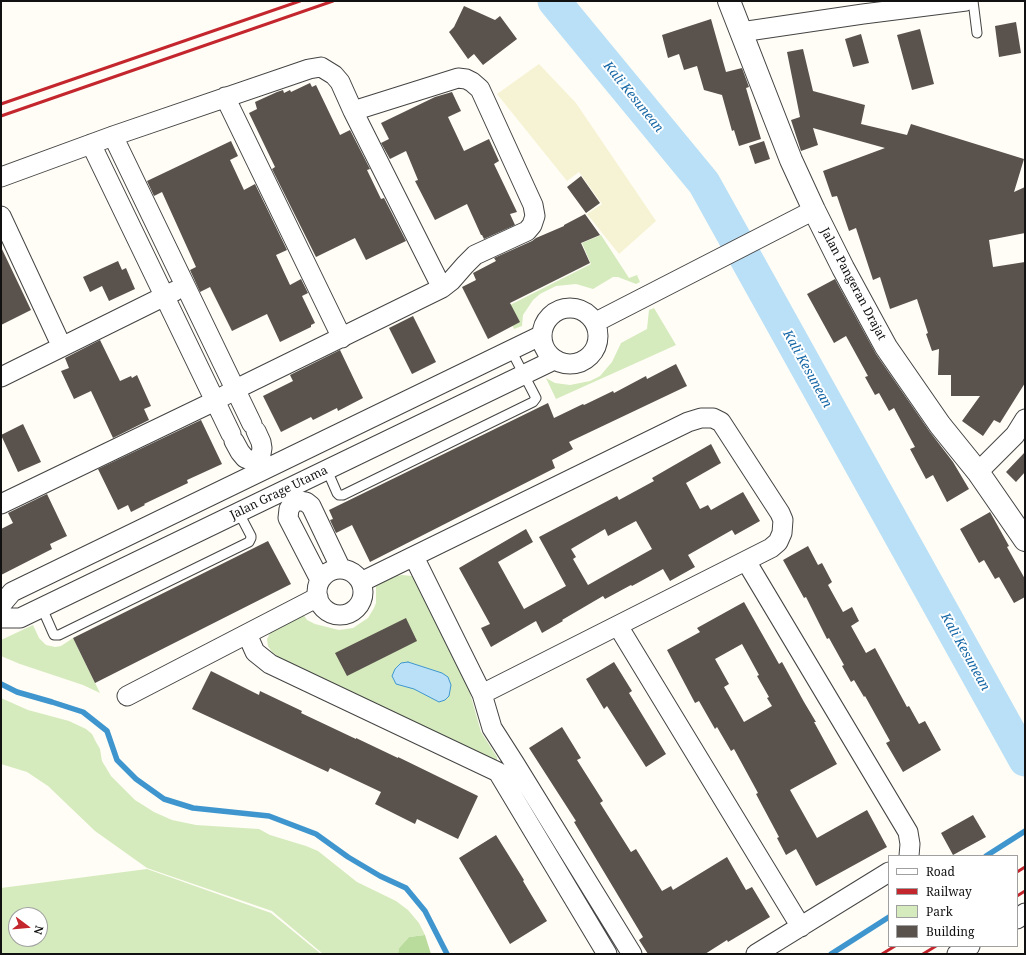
<!DOCTYPE html>
<style>
body{margin:0}
#map{position:relative;width:1026px;height:955px;overflow:hidden;background:#fffdf5;font-family:"Noto Serif",serif}
canvas{display:block}
.frame{position:absolute;inset:0;border:2px solid #111;pointer-events:none}
.legend{position:absolute;left:888px;top:855px;width:130px;height:92px;box-sizing:border-box;background:#fff;border:1px solid #a0a0a0;margin:0;padding:5px 7px;list-style:none;font-size:12px;color:#111}
.legend li{display:flex;align-items:center;gap:8px;height:20px}
.legend b{width:20px;border:1px solid #a0a0a0}
.north{position:absolute;left:8px;top:907px;width:40px;height:40px;box-sizing:border-box;background:#fff;border:1px solid #a0a0a0;border-radius:50%;rotate:106deg;font-size:11px;font-weight:700;line-height:16px;text-align:center;color:#111}
.north::after{content:'';display:block;margin:auto;width:14px;height:18px;background:#c4262e;clip-path:polygon(50% 0,100% 100%,50% 72%,0 100%)}
</style>
<div id="map">
<canvas width="1026" height="955"></canvas>
<div class="frame"></div>
<ul class="legend">
<li><b style="height:5px;background:#fff"></b>Road</li>
<li><b style="height:5px;background:#c4262e"></b>Railway</li>
<li><b style="height:11px;background:#d5ebbd"></b>Park</li>
<li><b style="height:11px;background:#5a524d"></b>Building</li>
</ul>
<div class="north">N</div>
</div>
<script>
const g = document.querySelector('canvas').getContext('2d');
g.lineJoin = 'round';
function fillPath(path, color) { g.fillStyle = color; g.fill(path, 'evenodd'); }
const shape = rows => new Path2D(rows.map(r => 'M' + r).join(''));
function stroke(path, color, width, dash) { g.strokeStyle = color; g.lineWidth = width; g.lineCap = dash ? 'butt' : 'round'; g.setLineDash(dash || []); g.stroke(path); }
function label(font, color, halo, rows, align = 'center') {
  g.font = font + ' "Noto Serif",serif'; g.lineWidth = 4; g.setLineDash([]); g.textBaseline = 'middle'; g.strokeStyle = halo; g.fillStyle = color; for (const [text, x, y, turn = 0] of rows) {
    g.save(); g.translate(x, y); g.rotate((+turn || 0) * Math.PI / 180); g.textAlign = isNaN(turn) ? turn : align; if (halo) g.strokeText(text, 0, 0); g.fillText(text, 0, 0); g.restore();
  }
}
const farmland = shape([
 [539,64,576,103,656,221,619,254,587,214,602,204,579,172,567,181,497,94]
]);
const green = shape([
 [601,235,629,278,637,275,640,282,636,284,618,277,613,277,593,289,576,284,556,286,540,294,533,300,523,315,522,326,514,329,504,308,591,264,582,243],
 [654,308,676,345,556,399,546,378,555,383,570,385,590,381,600,376,612,362,621,343,647,329,649,310],
 [402,575,412,576,417,580,468,686,481,732,497,757,497,760,495,762,281,659,272,652,268,646,267,639,270,633,303,614,307,620,315,624,339,630,353,628,368,618,374,608,376,603,376,586,396,576],
 [33,625,39,638,46,645,55,647,61,646,73,638,100,693,83,685,20,664,1,656,1,640],
 [1,698,28,710,69,721,86,729,92,734,96,742,100,749,102,761,111,776,135,800,154,812,172,820,196,825,259,829,270,835,306,846,318,851,357,882,396,901,408,910,419,923,425,935,409,937,399,948,398,954,323,954,272,911,147,868,95,831,48,786,27,772,1,764],
 [147,869,271,913,321,954,1,954,1,888],
 [16,915,40,915,40,939,16,939]
]);
const forest = shape([
 [425,935,431,954,398,954,399,948,409,937]
]);
const water = shape([
 [408,662,442,673,448,677,451,685,449,696,445,700,439,702,414,689,396,684,392,676,395,669,401,663,408,662]
]);
const stream = shape([
 [1,684,17,692,52,702,83,712,107,731,117,760,136,779,164,799,193,808,269,816,316,834,348,857,380,876,406,888,425,911,447,954],
 [986,856,1025,831],
 [831,954,889,917]
]);
const river = shape([
 [554,1,704,183,1025,760]
]);
const building = shape([
 [464,6,495,20,500,16,517,39,483,65,474,54,468,59,449,32,454,27],
 [711,19,726,72,742,68,749,87,746,88,761,139,739,146,734,130,732,131,722,95,704,90,697,66,684,70,679,54,668,58,662,35],
 [1016,22,1021,53,999,57,995,26],
 [920,29,934,84,912,90,897,35],
 [861,34,869,63,853,67,845,39],
 [803,49,813,91,865,105,861,124,907,135,911,124,1024,159,1014,192,1025,187,1025,233,989,240,993,267,1025,262,1025,383,1000,423,994,420,983,436,962,421,980,396,951,396,951,375,938,375,939,349,932,351,926,334,928,333,917,299,890,309,880,277,873,280,856,228,849,231,837,196,832,197,823,171,885,148,813,128,818,145,801,151,791,120,800,117,787,52],
 [310,83,312,87,316,85,340,135,350,130,370,169,367,170,381,199,384,198,406,241,366,260,355,238,316,257,272,169,275,167,249,113,257,109,255,102,277,92,283,90,284,93,290,90,291,92],
 [452,92,461,111,448,117,464,151,489,139,499,161,494,164,517,212,510,214,515,225,484,239,482,235,481,235,467,204,435,220,415,181,418,180,406,151,390,159,381,143,389,139,381,123,435,97],
 [231,141,238,156,230,160,244,190,255,184,287,250,276,255,290,285,301,279,308,293,302,296,315,323,311,325,311,327,280,342,267,314,232,331,210,287,200,292,190,270,196,267,162,192,154,196,147,181],
 [764,141,770,159,755,164,749,146],
 [581,176,600,203,586,213,567,187],
 [585,214,600,235,581,243,590,263,510,303,520,322,488,339,462,287,476,280,473,273,496,261,494,258,532,241,536,238,564,226,564,225],
 [1,247,31,310,1,325],
 [118,261,122,270,126,268,135,289,109,301,102,286,90,292,83,277],
 [835,279,876,354,930,432,953,462,969,489,947,502,933,475,926,479,910,449,915,447,894,408,889,411,879,393,875,395,865,377,868,376,846,336,834,343,807,294],
 [413,316,436,362,412,374,389,328],
 [100,340,120,381,131,376,132,378,137,375,151,406,144,409,149,420,113,438,91,391,74,399,61,371,69,368,65,358],
 [340,350,363,398,338,411,337,408,313,420,311,417,281,432,263,396,293,381,290,375],
 [676,364,687,386,569,442,573,449,552,460,555,468,370,562,352,525,336,533,330,520,333,519,329,510,548,403,554,418,583,404,584,405,613,391,614,393,646,376,647,379],
 [201,420,222,464,187,480,188,483,144,504,145,505,131,512,128,505,118,510,98,469],
 [23,424,41,462,18,472,1,435],
 [711,444,721,463,686,483,700,509,708,505,711,510,743,492,760,521,735,535,732,530,688,555,695,567,670,581,663,569,632,586,631,585,605,599,603,596,562,620,563,621,542,633,536,621,491,647,481,628,490,624,459,568,526,529,533,542,498,562,524,609,566,586,539,537,617,496,619,500,654,481,652,478],
 [636,521,652,549,588,585,573,559,576,557,571,549,605,529,608,536],
 [1025,452,1025,472,1016,482,1006,472],
 [47,494,67,536,50,544,52,549,1,575,1,529,13,523,8,513],
 [990,512,1009,546,1007,547,1025,579,1025,597,1014,603,999,577,995,579,984,560,979,563,960,529],
 [268,541,291,584,95,683,73,638],
 [808,546,818,565,822,563,832,582,828,585,843,612,852,607,859,621,851,626,866,653,875,648,907,707,909,706,919,724,925,721,941,750,903,772,886,743,890,741,865,696,864,697,854,680,851,682,842,666,844,665,829,638,827,639,806,597,804,598,783,560],
 [744,602,779,664,782,662,804,702,816,722,814,722,837,764,790,790,817,838,867,810,887,847,816,886,796,849,786,855,777,838,779,837,756,794,758,793,734,749,731,751,717,727,715,729,699,701,695,703,667,650,700,632,697,628],
 [742,644,759,675,757,676,769,697,767,698,772,706,744,722,724,687,729,684,715,659],
 [406,618,417,641,347,676,335,653],
 [614,662,632,691,629,693,666,754,646,767,607,706,604,709,586,679],
 [211,671,259,695,260,691,302,711,301,713,356,739,356,738,398,758,398,757,478,796,458,839,417,819,415,824,375,804,381,792,330,768,328,772,192,709],
 [562,727,581,758,577,760,603,801,600,803,631,852,636,849,662,891,671,886,673,890,727,857,746,890,752,887,770,917,728,942,727,940,705,954,648,954,639,940,643,937,574,822,576,821,529,748],
 [973,815,986,837,953,855,941,833],
 [496,835,524,880,523,881,547,921,510,944,459,858]
]);
const service = shape([
 [973,1,977,33],
 [327,470,337,493,339,495,343,495,533,402,536,398,535,396,511,350],
 [42,608,53,633,54,635,59,635,249,542,251,538,251,536,239,513]
]);
const minor = shape([
 [741,32,863,14,966,1],
 [225,97,342,338],
 [353,111,442,288],
 [113,136,252,424],
 [91,144,231,434],
 [1,177,113,136,309,69,321,67,334,75,340,82,353,111,458,78,466,79,472,82,480,89,533,205,535,216,532,225,527,231,475,255,465,265,451,281,442,288,236,389,215,401,1,504],
 [1,216,62,347],
 '542 336a28 28 0 1 1 56 0a28 28 0 1 1-56 0Z',
 [596,322,814,210],
 [1,377,175,291],
 [256,431,261,442,262,448,261,454,257,460],
 [234,441,240,452,245,458,250,460,257,460],
 [978,472,1015,435,1025,419],
 [295,500,289,509,288,518,320,580],
 [295,500,306,502,311,506,341,569],
 [414,557,482,694,492,728,515,764,632,954],
 [746,561,908,832,910,844,909,856],
 '317 592a23 23 0 1 1 46 0a23 23 0 1 1-46 0Z',
 [361,582,688,422,701,418,713,418,721,422,780,513,783,520,782,533,778,542,771,548,482,694],
 [1,605,12,592,542,335],
 [1,618,20,618,554,360],
 [618,626,801,927],
 [247,634,255,652,270,664,498,772,607,954],
 [127,696,318,597],
 [1017,919,1025,913],
 [756,954,889,872],
 [957,954,970,946]
]);
const tertiary = shape([
 [729,1,791,160,814,210,843,268,886,347,940,425,978,472,1025,540]
]);
const rail = shape([
 [1,104,300,1],
 [1,116,333,1],
 [1017,872,1025,867],
 [1017,896,1025,891],
 [882,954,895,946],
 [923,954,936,946]
]);
const streetNames = [
 ["Jalan Pangeran Drajat",853,284,62],
 ["Jalan Grage Utama",279,493,-26]
];
const waterNames = [
 ["Kali Kesunean",633,97,51],
 ["Kali Kesunean",807,369,61],
 ["Kali Kesunean",965,652,61]
];
fillPath(farmland, '#f6f3d4');
fillPath(green, '#d5ebbd');
fillPath(forest, '#b9dc9c');
fillPath(water, '#b9e0f7');
stroke(water, '#3f96cf', 1);
stroke(stream, '#3f96cf', 5.5);
stroke(river, '#b9e0f7', 33);
fillPath(building, '#5a524d');
stroke(service, '#444', 11);
stroke(minor, '#444', 21);
stroke(tertiary, '#444', 24);
stroke(service, '#fff', 9);
stroke(minor, '#fff', 19);
stroke(tertiary, '#fff', 22);
stroke(rail, '#c4262e', 3);
label('12px', '#111', '#fff', streetNames);
label('italic 13px', '#1768a6', '#fff', waterNames);
</script>
